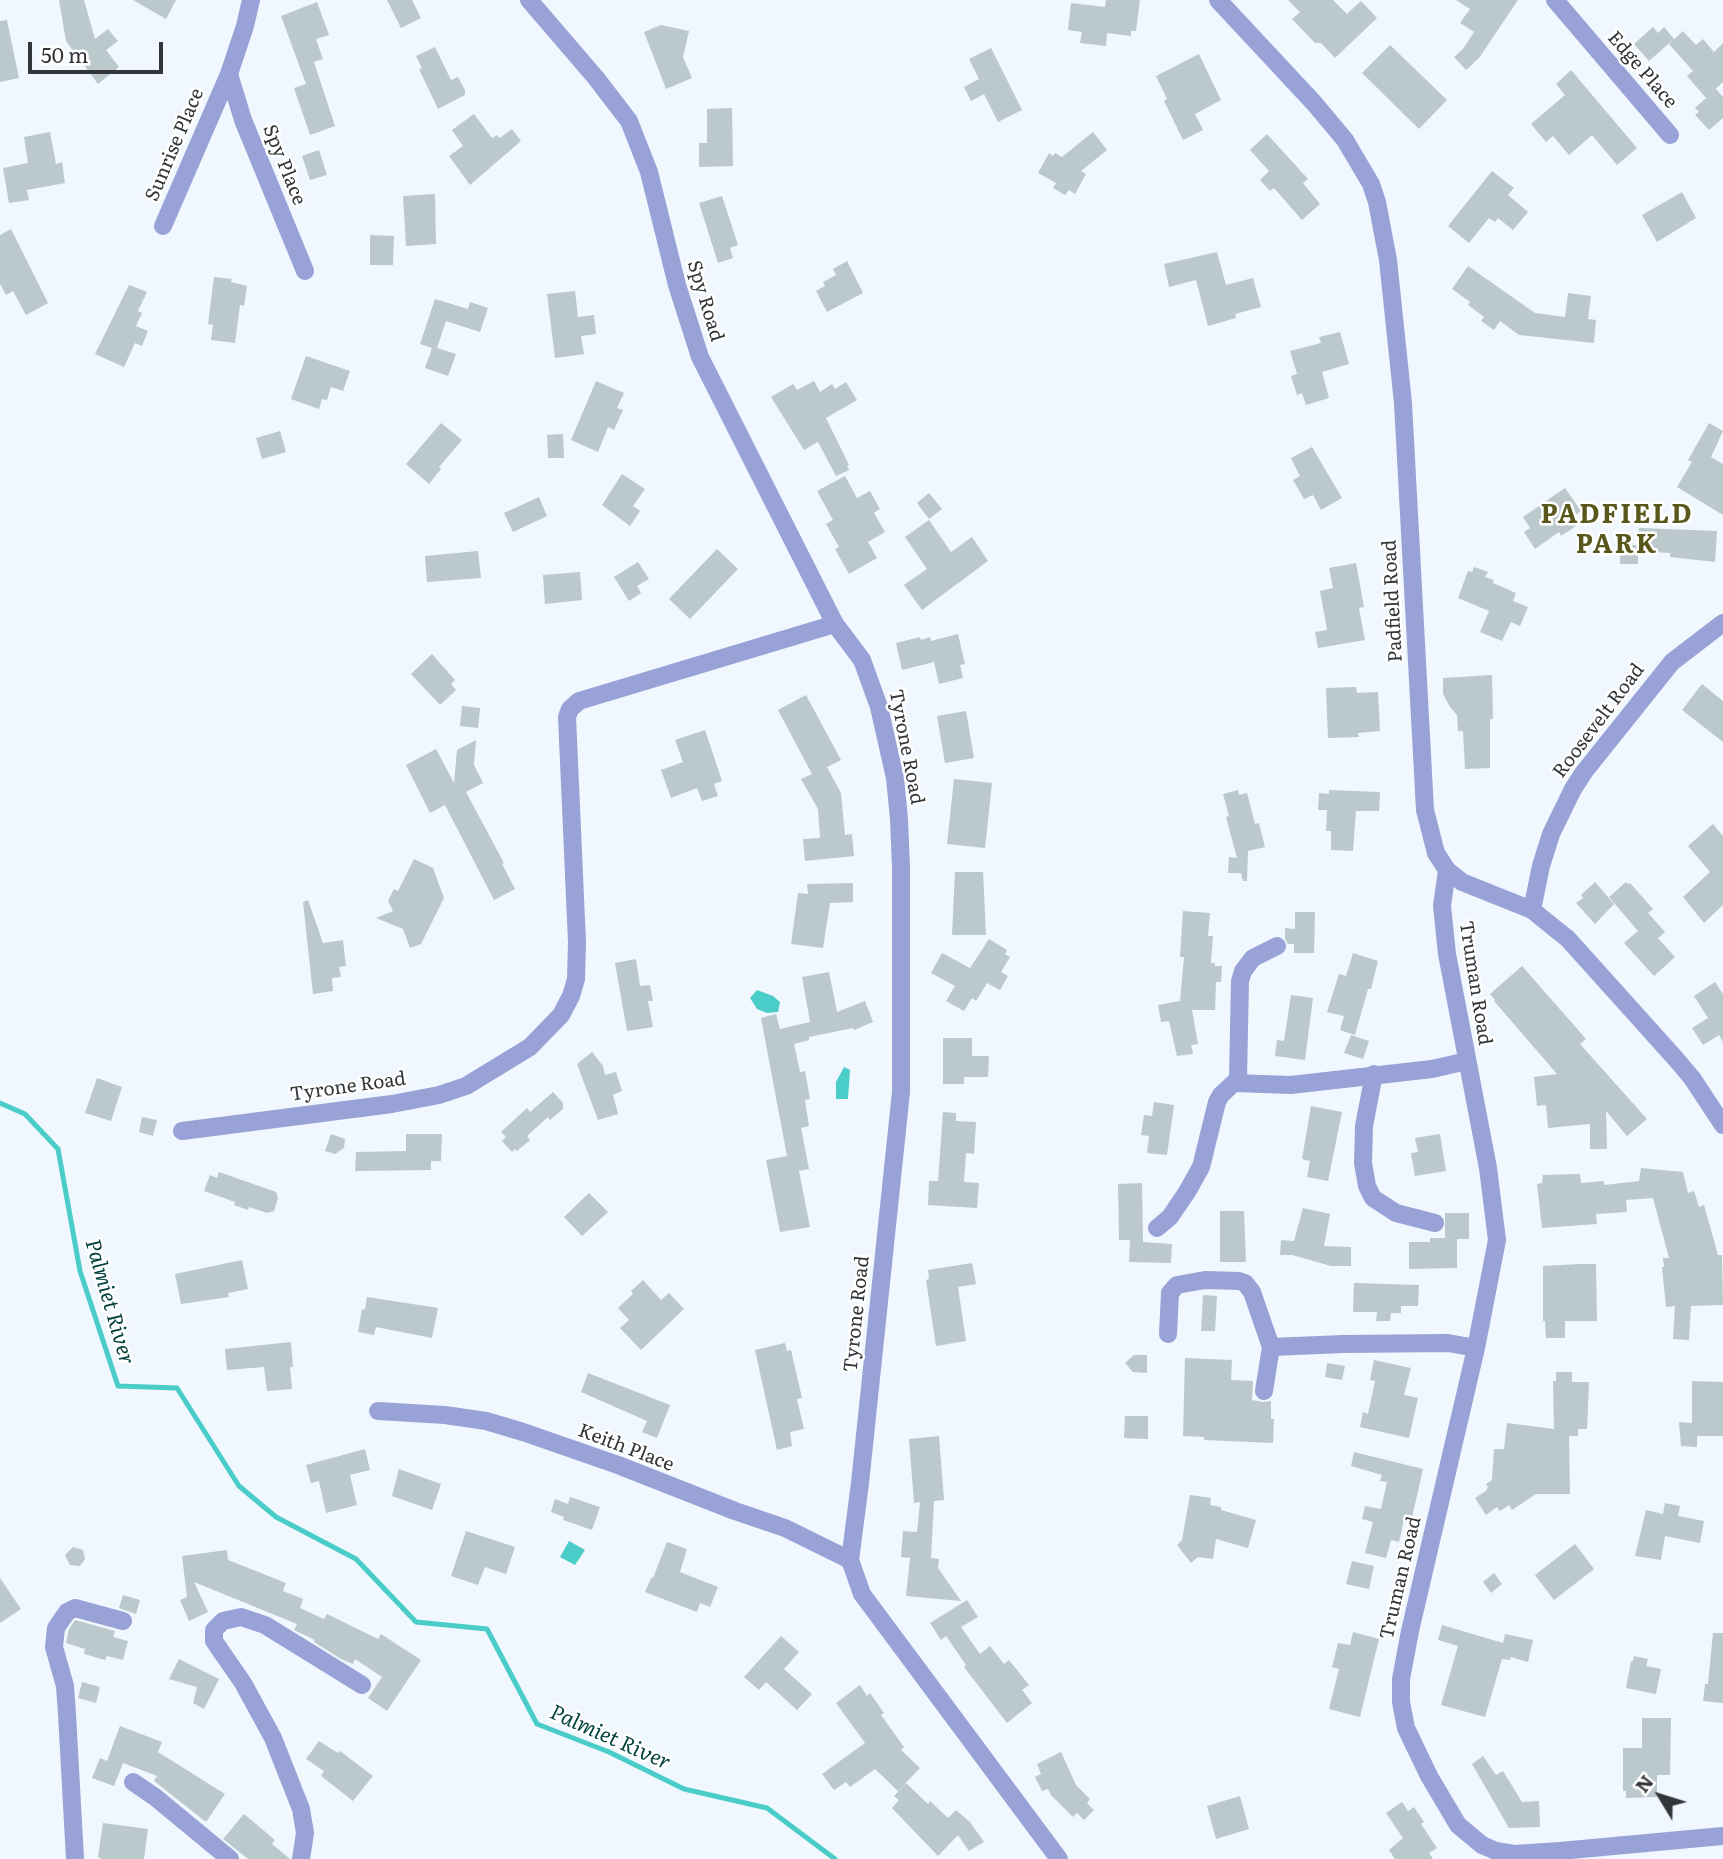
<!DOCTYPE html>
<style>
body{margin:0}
#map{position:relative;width:1723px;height:1859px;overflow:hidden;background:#f0f7fe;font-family:Literata,serif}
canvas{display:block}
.north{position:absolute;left:1625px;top:1761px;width:70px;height:70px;-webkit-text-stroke:5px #fff;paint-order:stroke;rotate:308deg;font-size:19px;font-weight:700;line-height:28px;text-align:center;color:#333639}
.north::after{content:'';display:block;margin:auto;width:24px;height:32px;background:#333639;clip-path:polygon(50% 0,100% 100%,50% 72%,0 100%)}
.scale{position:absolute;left:28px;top:42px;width:135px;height:32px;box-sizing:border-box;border:4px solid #333639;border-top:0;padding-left:9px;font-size:21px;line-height:24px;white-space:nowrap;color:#333639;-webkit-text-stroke:5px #fff;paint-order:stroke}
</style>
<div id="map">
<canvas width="1723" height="1859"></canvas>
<div class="north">N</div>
<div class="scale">50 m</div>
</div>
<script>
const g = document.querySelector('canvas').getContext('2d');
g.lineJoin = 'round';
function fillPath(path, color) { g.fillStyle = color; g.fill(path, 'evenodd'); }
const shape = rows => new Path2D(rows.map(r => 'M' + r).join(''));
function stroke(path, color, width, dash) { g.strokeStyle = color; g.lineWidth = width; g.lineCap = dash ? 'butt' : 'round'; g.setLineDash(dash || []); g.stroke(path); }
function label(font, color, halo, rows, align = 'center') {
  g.font = font + ' Literata,serif'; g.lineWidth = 5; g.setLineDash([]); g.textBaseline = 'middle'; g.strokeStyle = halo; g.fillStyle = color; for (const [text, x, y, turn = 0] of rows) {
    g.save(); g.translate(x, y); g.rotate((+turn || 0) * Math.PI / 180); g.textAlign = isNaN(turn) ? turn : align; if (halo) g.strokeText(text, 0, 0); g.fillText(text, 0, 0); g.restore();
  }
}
const water = shape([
 [757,990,773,996,780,1002,778,1012,767,1013,757,1009,750,998],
 [844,1067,850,1070,848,1099,836,1099,836,1082],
 [569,1541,585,1550,575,1565,560,1557]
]);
const stream = shape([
 [0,1103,25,1114,58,1149,80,1271,118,1386,177,1388,239,1486,276,1517,356,1559,416,1622,487,1629,537,1724,609,1752,684,1789,767,1808,835,1859]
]);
const building = shape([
 [59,0,84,0,95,39,108,29,118,41,106,50,119,67,98,84,66,41],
 [133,0,176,0,166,19],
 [387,0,412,0,421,18,401,28],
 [1106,0,1140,0,1136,31,1131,31,1131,36,1107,33,1106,46,1080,43,1082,32,1068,30,1071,3,1105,7],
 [1288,0,1333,0,1347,14,1361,1,1377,18,1335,58,1321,43,1315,43,1292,19,1300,12],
 [1456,0,1518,0,1479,58,1466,70,1454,57,1463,49,1474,32,1460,23,1470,9],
 [317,2,329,35,316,39,323,59,314,62,335,126,310,135,294,88,306,84,281,16],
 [7,20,19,78,0,82,0,21],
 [661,25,689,31,683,57,692,78,666,89,644,32],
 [1653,27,1658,33,1664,27,1674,39,1649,61,1634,44],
 [1683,31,1696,45,1703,39,1714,52,1723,43,1723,82,1706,98,1687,76,1693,71,1669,44],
 [1390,45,1447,100,1419,129,1362,73],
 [435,47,451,80,458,77,465,90,465,95,438,109,419,69,422,68,416,56],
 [991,48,1022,110,998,122,984,94,971,101,964,87,979,79,969,59],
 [1199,54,1221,100,1195,114,1203,130,1183,140,1164,101,1167,99,1156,76],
 [1571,70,1637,148,1617,165,1592,135,1569,155,1553,136,1546,142,1531,124,1565,95,1556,84],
 [1716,89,1723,97,1723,118,1709,130,1695,115,1699,112,1695,108],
 [732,108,733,166,699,167,699,143,707,143,707,109],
 [474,114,492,138,497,135,500,138,512,129,521,141,470,185,449,156,463,146,452,130],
 [50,132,56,164,62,162,65,183,27,190,29,200,9,203,3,168,28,163,24,137],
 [1093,132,1107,150,1081,171,1086,174,1075,194,1069,190,1065,195,1053,188,1056,183,1038,173,1049,153,1053,156,1055,153,1062,157],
 [1267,134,1308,179,1303,183,1320,204,1302,220,1274,188,1270,191,1260,180,1269,171,1250,150],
 [319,150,327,175,310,180,302,156],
 [1492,171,1514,188,1508,195,1528,212,1513,230,1498,218,1495,222,1489,218,1469,243,1448,226],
 [1682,192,1696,218,1657,242,1642,215],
 [435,194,436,244,406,246,403,196],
 [722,196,738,245,730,248,733,258,718,263,699,203],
 [11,229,48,303,26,315,13,291,6,295,0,284,0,235],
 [370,235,394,236,393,265,370,265],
 [1217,252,1226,285,1253,278,1261,307,1235,314,1236,318,1208,326,1196,280,1169,287,1164,264],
 [847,261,863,293,827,312,816,291,825,286,823,282,836,275,833,269],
 [1468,266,1535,313,1565,317,1568,293,1591,296,1588,319,1596,320,1594,343,1519,335,1500,321,1494,330,1481,321,1484,317,1468,305,1470,302,1452,289],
 [214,277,232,279,231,282,247,286,244,306,240,305,235,343,211,340,213,325,208,324],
 [129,285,147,292,138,311,142,313,136,326,148,331,142,346,135,343,124,367,95,354],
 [575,291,578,317,594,315,596,334,581,336,584,354,555,358,547,294],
 [435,299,468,309,470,302,488,308,480,332,446,321,437,348,456,354,448,376,425,368,432,348,420,344],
 [1340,332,1349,364,1322,372,1329,398,1306,405,1302,393,1297,395,1291,376,1297,374,1290,351,1321,343,1319,337],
 [306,356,350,371,343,391,331,387,327,400,322,399,319,409,291,399],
 [596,381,624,393,617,408,623,410,614,430,608,427,598,452,571,440],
 [814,381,820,392,832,384,835,389,846,382,857,400,826,418,849,465,847,466,849,470,836,476,818,442,804,450,771,397,793,384,797,390],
 [441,423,462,440,439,467,441,469,429,484,406,464],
 [1709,423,1723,431,1711,457,1723,464,1723,515,1677,487,1692,462,1688,460],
 [280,431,286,452,262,459,256,438],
 [563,434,564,458,548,458,547,435],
 [1312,447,1342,498,1321,510,1313,495,1304,499,1293,480,1300,476,1291,458],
 [622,474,645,489,633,506,640,511,630,526,602,505],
 [845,476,857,498,870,491,880,509,874,513,885,532,868,542,877,558,849,574,835,549,839,547,826,524,833,520,817,491],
 [1565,488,1581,511,1571,518,1576,526,1561,536,1559,532,1535,549,1524,532,1530,528,1523,517],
 [929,493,942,509,929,519,917,503],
 [539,497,547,516,513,532,504,513],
 [929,520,951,552,972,537,988,561,922,610,904,585,927,569,905,537],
 [1639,528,1717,531,1715,562,1670,557,1670,553,1638,551,1638,564,1620,564,1620,545,1638,545],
 [717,549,738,569,690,619,669,599],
 [478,551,481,578,427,582,425,556],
 [638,562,649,579,637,586,641,593,629,601,614,577],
 [1356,563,1364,607,1359,608,1365,640,1318,648,1315,632,1327,630,1320,591,1333,588,1329,568],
 [1474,567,1488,572,1485,577,1494,580,1493,583,1516,593,1513,601,1528,607,1520,626,1511,622,1502,641,1480,632,1489,611,1458,598,1468,571,1472,572],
 [580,572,582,600,545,604,543,575],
 [958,634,965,664,960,665,963,678,939,684,934,662,902,670,896,643,920,637,921,640,930,637,931,641],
 [432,654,455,680,451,684,456,690,440,705,411,674],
 [1492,675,1493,719,1490,719,1490,768,1465,769,1463,731,1458,731,1457,715,1450,707,1443,694,1443,678],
 [1702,684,1723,701,1723,742,1682,710],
 [1356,687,1357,693,1378,692,1380,731,1358,733,1359,737,1328,738,1326,688],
 [806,695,841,760,827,767,841,793,845,835,852,834,854,856,805,861,803,839,820,838,818,809,801,779,812,774,778,710],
 [462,706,480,708,478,728,460,726],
 [966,711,974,758,945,763,937,716],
 [705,730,722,781,714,784,718,796,702,801,697,788,671,798,661,770,683,762,675,740],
 [476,740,474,765,483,783,466,792,504,863,502,864,515,889,494,900,445,805,430,813,406,765,436,749,454,783,457,750],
 [954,779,992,783,985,848,947,844],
 [1238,790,1239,795,1247,793,1255,824,1259,823,1265,847,1248,851,1247,881,1243,881,1241,873,1228,873,1229,857,1237,858,1226,817,1229,816,1223,794],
 [1329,790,1380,792,1379,811,1356,811,1353,851,1331,850,1331,831,1326,831,1327,810,1318,810,1319,793,1329,794],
 [1713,824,1723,836,1723,905,1704,923,1683,897,1710,872,1688,846],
 [414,859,433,868,444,898,421,944,410,948,403,929,376,918,393,911,388,901,394,889,398,891],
 [955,872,983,872,986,935,952,935],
 [1595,882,1614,904,1595,924,1576,903,1583,898,1581,895],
 [1626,882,1628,884,1630,883,1653,909,1648,913,1665,932,1658,938,1675,957,1654,976,1624,943,1638,931,1609,897],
 [853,883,853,902,830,903,823,948,791,944,798,893,808,894,807,884],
 [308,900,323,943,343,940,346,966,339,967,341,977,332,978,333,991,313,994,303,902],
 [1183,911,1210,913,1208,936,1213,936,1211,963,1215,963,1215,966,1222,966,1221,982,1216,982,1215,1010,1192,1010,1198,1044,1191,1045,1193,1054,1177,1056,1169,1021,1161,1022,1158,1005,1180,1001,1184,957,1180,957],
 [1295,912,1315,912,1314,953,1294,953,1294,944,1288,944,1285,939,1285,928,1295,929],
 [989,939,1007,950,1005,954,1010,957,1001,972,1008,976,1000,990,987,983,976,1001,972,998,964,1011,946,1001,955,986,931,973,942,953,970,968],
 [1353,953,1378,961,1371,989,1368,989,1355,1035,1340,1030,1344,1016,1327,1012,1339,974,1346,976],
 [636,959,640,986,650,985,653,1001,648,1001,653,1027,627,1031,615,963],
 [1522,966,1586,1039,1580,1044,1647,1119,1627,1136,1606,1111,1607,1149,1590,1149,1590,1124,1548,1128,1546,1105,1537,1106,1534,1077,1557,1074,1494,1001,1495,1000,1490,994],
 [829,972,837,1012,865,1001,873,1022,854,1030,853,1028,809,1037,809,1040,794,1044,800,1072,805,1071,810,1099,805,1100,809,1126,801,1128,809,1169,799,1171,810,1227,780,1232,766,1160,787,1156,761,1018,776,1014,780,1029,810,1022,802,977],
 [1715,982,1723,994,1723,1042,1719,1035,1703,1045,1692,1028,1708,1018,1694,996],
 [1291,995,1313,998,1305,1060,1275,1056,1277,1040,1284,1041],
 [1351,1035,1369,1041,1363,1059,1344,1053],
 [943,1038,972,1038,972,1056,989,1056,988,1077,964,1077,964,1084,943,1084],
 [592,1052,603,1066,605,1075,616,1072,622,1091,613,1095,618,1114,598,1120,577,1064],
 [97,1078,122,1087,111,1121,85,1113],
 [553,1092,563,1103,563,1109,550,1120,548,1117,527,1136,530,1140,517,1151,515,1149,512,1152,502,1141,506,1137,501,1132,527,1108,530,1112],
 [1154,1102,1174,1105,1167,1155,1147,1153,1149,1136,1141,1135,1144,1115,1152,1116],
 [1311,1106,1342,1112,1328,1181,1307,1177,1310,1161,1302,1159],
 [943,1112,956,1113,956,1121,976,1122,974,1154,966,1153,964,1182,979,1183,977,1208,928,1205,929,1181,938,1181],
 [142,1117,157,1120,153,1136,139,1132],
 [331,1134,345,1139,344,1148,335,1154,325,1151],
 [406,1134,442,1134,441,1161,431,1161,431,1170,355,1171,356,1152,406,1151],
 [1440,1134,1446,1171,1415,1176,1411,1153,1418,1152,1415,1138],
 [1641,1168,1683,1172,1688,1193,1694,1191,1699,1207,1704,1205,1718,1255,1722,1255,1723,1305,1691,1306,1689,1340,1673,1339,1675,1306,1666,1307,1662,1267,1664,1267,1663,1258,1669,1258,1653,1198,1626,1200,1627,1212,1596,1214,1597,1224,1542,1228,1537,1184,1542,1183,1543,1175,1580,1174,1581,1183,1604,1181,1604,1185,1639,1181],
 [219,1172,276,1192,278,1198,274,1211,267,1213,249,1207,248,1210,234,1205,235,1202,204,1191,210,1175,217,1178],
 [1142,1183,1143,1242,1172,1244,1171,1263,1129,1262,1130,1240,1119,1240,1118,1184],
 [589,1193,608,1212,582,1236,564,1217],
 [1303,1208,1330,1214,1324,1246,1351,1247,1351,1266,1331,1266,1292,1255,1280,1255,1281,1240,1294,1241],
 [1220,1211,1244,1211,1246,1262,1220,1262],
 [1445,1213,1469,1213,1469,1239,1457,1239,1457,1268,1409,1269,1409,1242,1430,1242,1430,1238,1445,1238],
 [242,1260,248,1289,228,1293,229,1297,181,1304,175,1274],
 [972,1263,976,1284,958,1287,966,1341,936,1346,926,1280,929,1279,928,1270],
 [1580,1264,1596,1264,1597,1321,1565,1321,1565,1338,1546,1338,1545,1321,1543,1321,1543,1266],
 [643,1280,661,1300,669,1293,684,1309,641,1350,620,1328,629,1320,618,1308,633,1294,631,1291],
 [1354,1283,1419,1285,1418,1306,1401,1306,1401,1313,1391,1313,1390,1321,1376,1321,1377,1312,1353,1312],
 [1203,1295,1217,1296,1215,1331,1201,1331],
 [367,1297,438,1308,432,1338,376,1327,374,1335,358,1332,362,1309,365,1310],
 [291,1342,293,1367,290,1367,292,1389,267,1391,264,1367,227,1370,225,1349],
 [785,1343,787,1351,791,1350,802,1398,797,1399,804,1429,790,1432,792,1446,777,1450,755,1350],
 [1134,1355,1147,1355,1147,1373,1133,1372,1125,1363],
 [1185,1358,1232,1360,1231,1380,1253,1381,1252,1400,1263,1402,1271,1401,1271,1419,1274,1419,1273,1443,1204,1440,1204,1437,1183,1436],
 [1374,1360,1411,1368,1404,1395,1418,1398,1409,1438,1360,1427,1363,1412,1368,1414,1375,1381,1370,1380],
 [1327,1363,1345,1366,1342,1380,1325,1377],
 [1556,1372,1572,1372,1572,1382,1589,1382,1587,1429,1578,1429,1578,1436,1569,1436,1570,1494,1536,1494,1512,1510,1509,1505,1500,1511,1497,1507,1486,1515,1475,1498,1486,1491,1488,1487,1486,1484,1492,1480,1494,1449,1504,1449,1507,1423,1554,1429,1553,1381,1556,1381],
 [588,1373,670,1405,657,1438,642,1432,647,1421,581,1392],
 [1692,1381,1723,1382,1723,1436,1697,1436,1697,1447,1681,1446,1679,1422,1692,1423],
 [1125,1416,1148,1416,1148,1439,1124,1438],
 [939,1436,944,1500,934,1501,931,1558,939,1559,938,1568,961,1601,906,1596,910,1558,901,1557,903,1531,917,1532,920,1502,914,1503,909,1439],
 [365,1449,370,1470,350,1475,357,1505,326,1513,319,1481,311,1483,306,1465],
 [1354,1452,1423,1469,1411,1522,1404,1520,1399,1542,1391,1540,1386,1558,1365,1553,1373,1522,1362,1519,1365,1506,1381,1509,1387,1482,1380,1481,1382,1475,1351,1466],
 [399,1469,441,1484,432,1510,392,1496],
 [1190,1495,1211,1498,1210,1505,1221,1507,1221,1510,1256,1520,1248,1548,1216,1539,1213,1559,1198,1557,1191,1563,1177,1545,1182,1540],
 [570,1497,600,1507,592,1530,563,1520,564,1517,551,1512,555,1499,568,1504],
 [1665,1503,1680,1506,1678,1516,1704,1521,1700,1543,1665,1536,1661,1560,1635,1556,1646,1510,1663,1514],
 [466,1531,515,1547,506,1574,485,1567,478,1585,451,1576],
 [667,1542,687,1549,680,1572,718,1587,710,1607,700,1603,697,1612,645,1592,651,1578,653,1578],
 [1575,1544,1594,1569,1554,1600,1535,1575],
 [73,1547,83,1550,85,1559,80,1566,70,1565,65,1555],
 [227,1550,228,1560,286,1583,283,1591,303,1599,300,1608,324,1619,327,1614,378,1639,381,1634,421,1660,387,1711,368,1698,382,1677,355,1659,353,1664,341,1659,314,1642,315,1640,294,1630,297,1624,194,1582,208,1612,189,1621,180,1600,187,1597,182,1556],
 [1352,1561,1374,1566,1369,1589,1346,1584],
 [1494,1573,1502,1584,1491,1593,1483,1582],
 [0,1578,21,1609,0,1623],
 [123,1595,140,1600,136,1614,119,1608],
 [967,1600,978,1617,961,1627,980,1654,990,1646,1004,1664,1009,1660,1029,1685,1022,1690,1032,1703,1007,1723,964,1667,966,1665,946,1636,941,1640,930,1623],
 [75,1620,115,1631,113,1637,128,1641,123,1660,107,1656,105,1660,84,1654,85,1649,66,1643,69,1629],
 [1442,1625,1503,1643,1505,1634,1533,1640,1528,1662,1511,1657,1510,1660,1502,1659,1485,1717,1441,1705,1458,1646,1438,1640],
 [1353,1632,1379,1639,1360,1717,1329,1709,1339,1669,1332,1667,1338,1643,1350,1645],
 [1713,1633,1723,1633,1723,1703,1703,1701,1705,1684,1708,1684],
 [781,1636,799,1652,784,1669,812,1694,797,1710,766,1682,759,1690,744,1677],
 [1634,1656,1648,1659,1646,1666,1661,1669,1656,1694,1626,1688,1631,1661,1633,1661],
 [179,1659,219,1679,204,1709,193,1703,197,1687,169,1679],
 [82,1682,100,1687,96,1703,78,1698],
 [860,1685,867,1696,870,1693,884,1713,881,1715,904,1747,901,1750,920,1768,898,1791,875,1769,850,1787,846,1782,834,1790,822,1774,865,1743,836,1703],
 [1642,1718,1671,1718,1670,1775,1657,1775,1657,1797,1626,1798,1626,1791,1623,1791,1623,1748,1642,1748],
 [120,1726,162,1742,158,1752,225,1794,206,1822,154,1781,157,1776,123,1763,114,1786,92,1778,100,1758,107,1761],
 [319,1741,338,1753,340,1751,373,1776,353,1801,321,1776,324,1771,306,1759],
 [1061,1752,1076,1785,1090,1799,1087,1803,1094,1810,1084,1820,1077,1813,1073,1817,1051,1795,1048,1789,1042,1791,1035,1777,1041,1774,1037,1764],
 [1483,1756,1496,1775,1503,1771,1522,1802,1539,1801,1540,1827,1509,1828,1472,1764],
 [906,1783,928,1804,930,1801,948,1818,956,1810,970,1822,984,1842,969,1851,958,1835,938,1856,892,1808,899,1800,894,1796],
 [1240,1796,1249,1829,1216,1839,1207,1806],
 [1402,1802,1408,1811,1414,1807,1424,1822,1421,1824,1437,1848,1429,1853,1433,1859,1395,1859,1389,1850,1403,1838,1386,1813],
 [244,1814,275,1840,272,1844,290,1859,248,1859,223,1839],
 [103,1823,148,1829,144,1859,102,1859,98,1857]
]);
const minor = shape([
 [529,0,596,78,629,121,649,172,677,285,700,357,835,624,862,660,879,707,895,778,899,819,901,867,901,1092,860,1483,850,1560,862,1594,1059,1859],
 [1218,0,1314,103,1345,140,1371,184,1377,202,1388,260,1403,403,1425,810,1436,853,1447,870,1462,882,1532,910,1568,939,1675,1058,1692,1078,1723,1125],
 [1555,0,1670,135],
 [229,74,243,120,305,271],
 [163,226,229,74,245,26,251,0],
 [1447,870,1442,906,1447,954,1488,1168,1497,1240,1476,1348,1410,1631,1401,1679,1401,1702,1406,1728,1429,1776,1458,1825,1482,1845,1496,1851,1514,1854,1560,1851,1723,1836],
 [1532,910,1541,866,1551,834,1573,789,1584,772,1672,662,1723,623],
 [1374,1074,1364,1126,1363,1163,1367,1186,1373,1198,1396,1213,1435,1223],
 [1234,1083,1291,1085,1432,1069,1467,1061],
 [182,1131,392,1104,439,1095,466,1086,530,1047,561,1015,571,996,576,979,577,942,567,717,570,709,579,701,835,624],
 [1157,1228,1170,1217,1187,1192,1201,1167,1217,1102,1221,1095,1238,1079,1240,981,1243,971,1253,958,1277,946],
 [1168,1334,1170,1293,1177,1285,1205,1280,1239,1281,1245,1283,1252,1292,1271,1347,1264,1391],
 [1271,1347,1343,1344,1448,1343,1476,1348],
 [378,1411,445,1415,486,1421,523,1432,618,1465,735,1511,785,1528,850,1560],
 [133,1782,155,1797,230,1859],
 [75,1859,67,1714,65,1686,54,1647,56,1628,67,1612,75,1608,123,1621],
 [301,1859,305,1833,301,1809,273,1738,243,1683,214,1641,214,1630,223,1621,241,1617,265,1625,362,1685]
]);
const streetNames = [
 ["Edge Place",1642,70,49],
 ["Sunrise Place",175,145,-67],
 ["Spy Place",284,165,68],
 ["Spy Road",705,301,73],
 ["Padfield Road",1393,601,-93],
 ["Roosevelt Road",1599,721,-53],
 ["Tyrone Road",906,747,79],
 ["Truman Road",1475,983,81],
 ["Tyrone Road",348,1087,-8],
 ["Tyrone Road",857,1314,-84],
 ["Keith Place",626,1448,21],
 ["Truman Road",1401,1578,-77]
];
const waterNames = [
 ["Palmiet River",109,1302,74],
 ["Palmiet River",610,1738,24]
];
const districtNames = [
 ["PADFIELD",1617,515],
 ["PARK",1617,545]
];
fillPath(water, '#4acdc8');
stroke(stream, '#4acdc8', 5);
fillPath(building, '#bbc8cc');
stroke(minor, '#99a2d7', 18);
label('19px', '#333639', '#fff', streetNames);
label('italic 21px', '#044240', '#fff', waterNames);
g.letterSpacing = '2px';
label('bold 26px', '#59571b', '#fff', districtNames);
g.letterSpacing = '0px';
</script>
